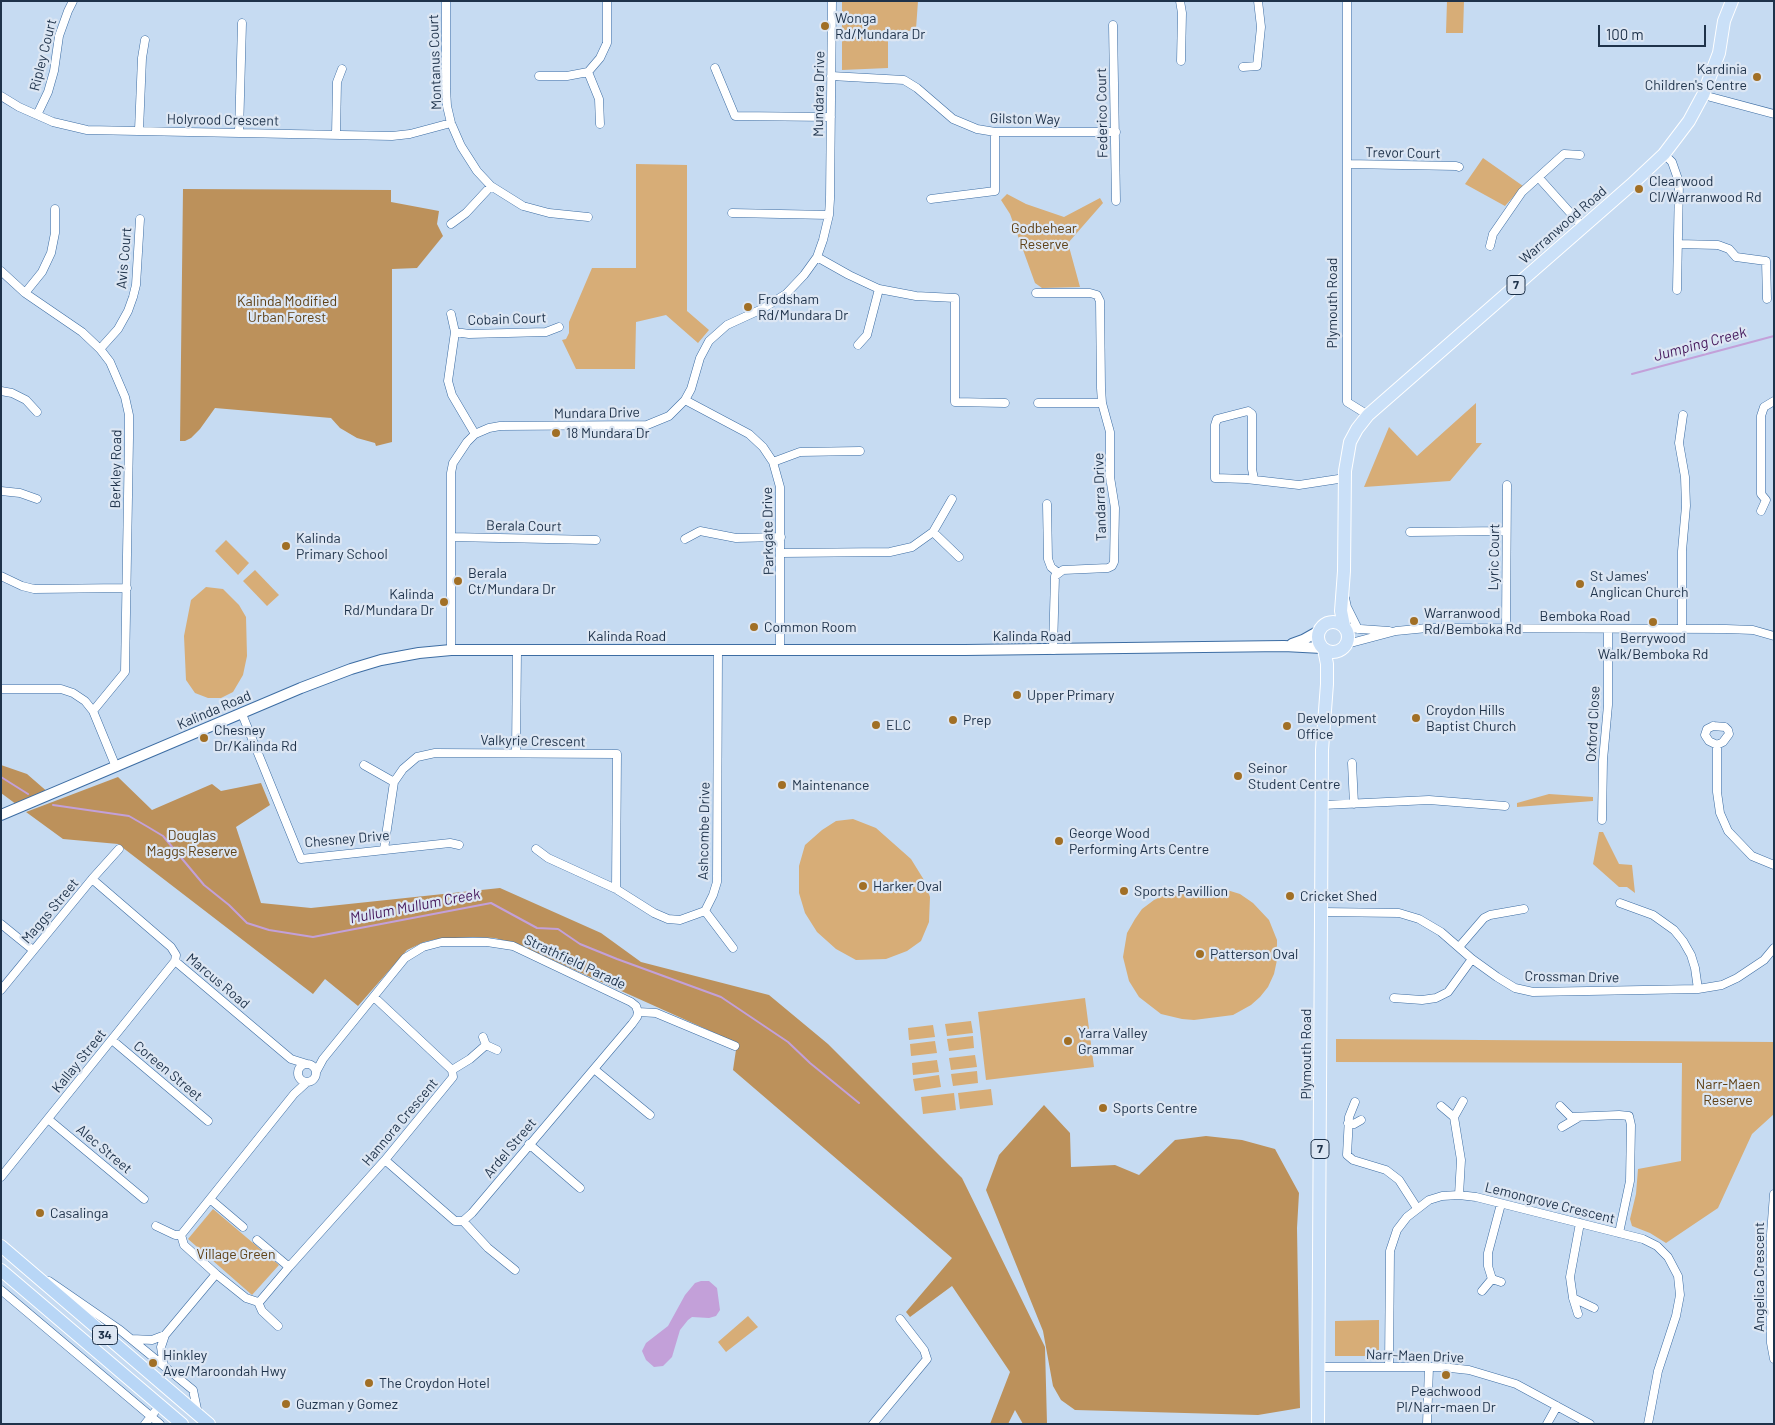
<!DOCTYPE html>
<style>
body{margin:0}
#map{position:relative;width:1775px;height:1425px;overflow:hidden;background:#c6dbf2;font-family:Barlow,sans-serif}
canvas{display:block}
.frame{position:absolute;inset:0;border:2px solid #1e324a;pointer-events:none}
.scale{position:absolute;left:1598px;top:25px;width:108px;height:22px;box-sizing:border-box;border:2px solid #1e324a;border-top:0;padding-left:6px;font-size:15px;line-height:18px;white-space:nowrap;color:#1e324a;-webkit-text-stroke:4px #dce6f3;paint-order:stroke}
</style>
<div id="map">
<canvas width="1775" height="1425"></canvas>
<div class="frame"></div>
<div class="scale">100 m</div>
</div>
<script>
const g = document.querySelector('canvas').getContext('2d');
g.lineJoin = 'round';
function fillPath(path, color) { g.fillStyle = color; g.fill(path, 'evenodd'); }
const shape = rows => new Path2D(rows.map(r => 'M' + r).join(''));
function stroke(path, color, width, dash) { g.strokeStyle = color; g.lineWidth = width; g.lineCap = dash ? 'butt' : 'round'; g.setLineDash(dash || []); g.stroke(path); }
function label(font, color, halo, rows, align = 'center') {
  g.font = font + ' Barlow,sans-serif'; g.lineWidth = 4.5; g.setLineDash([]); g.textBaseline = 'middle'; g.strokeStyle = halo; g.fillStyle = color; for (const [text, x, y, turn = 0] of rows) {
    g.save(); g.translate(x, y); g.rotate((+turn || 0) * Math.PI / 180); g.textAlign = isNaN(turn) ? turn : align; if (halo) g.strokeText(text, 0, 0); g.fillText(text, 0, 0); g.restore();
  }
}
const green = shape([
 [842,1,918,1,916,29,888,37,888,68,842,70],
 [1447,1,1464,1,1463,33,1446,33],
 [1483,158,1523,186,1505,206,1465,184],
 [636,164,687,165,687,311,709,330,698,343,666,315,636,322,635,369,576,369,562,340,566,339,569,333,569,322,592,268,636,268],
 [1007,194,1026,204,1064,217,1100,198,1103,203,1068,243,1080,287,1042,288,1035,283,1010,214,1001,200],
 [1476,403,1476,443,1482,443,1450,481,1364,487,1389,427,1417,456],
 [226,540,249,563,238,575,215,551],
 [255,570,279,595,267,606,243,581],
 [206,587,223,589,239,605,246,617,247,656,243,675,233,692,221,698,208,698,195,693,186,680,184,636,191,600],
 [1549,794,1593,797,1593,801,1517,807,1517,803],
 [853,819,876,828,911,859,924,880,930,897,929,922,921,941,907,951,886,959,856,960,836,949,817,932,805,913,799,893,799,866,805,845,822,830,836,821],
 [1599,832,1603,832,1619,864,1632,865,1635,893,1627,887,1619,887,1593,864],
 [1213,888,1227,890,1240,894,1253,903,1269,920,1277,940,1277,960,1274,974,1268,987,1260,997,1251,1005,1233,1015,1194,1020,1182,1019,1161,1014,1139,997,1129,981,1123,957,1127,933,1135,919,1142,909,1154,900,1167,894,1181,891],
 [1085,998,1094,1067,986,1080,978,1012],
 [971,1021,973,1033,947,1036,945,1024],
 [933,1025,935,1037,909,1040,908,1028],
 [973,1036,974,1048,949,1051,947,1039],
 [1336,1039,1774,1042,1774,1114,1752,1134,1718,1208,1666,1243,1650,1233,1632,1226,1630,1219,1636,1194,1638,1169,1681,1161,1682,1063,1336,1062],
 [935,1041,937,1053,911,1056,910,1044],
 [975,1055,977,1067,951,1070,949,1058],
 [937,1060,939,1072,913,1075,912,1063],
 [977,1071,978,1083,953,1086,951,1074],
 [939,1075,941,1087,915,1091,913,1079],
 [991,1089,993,1105,960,1109,958,1093],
 [954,1093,956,1110,923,1114,921,1097],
 [213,1209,279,1265,252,1295,188,1239],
 [748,1316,758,1327,726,1352,718,1342],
 [1379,1320,1379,1350,1376,1354,1372,1356,1335,1356,1335,1321]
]);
const forest = shape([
 [183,189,391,190,391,202,439,211,437,224,443,236,417,268,392,269,392,442,376,446,375,443,357,438,340,428,331,418,215,408,200,429,191,438,185,441,180,441],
 [1,765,27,774,50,794,20,807,1,793],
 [118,777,152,810,212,784,221,791,261,783,270,805,236,827,261,903,311,908,500,888,601,933,641,962,769,995,828,1044,962,1178,1045,1347,1047,1424,1023,1424,1015,1410,1008,1424,990,1424,1010,1372,952,1286,910,1317,906,1312,952,1258,733,1070,737,1043,519,945,495,938,473,937,437,939,424,942,407,950,358,1006,325,979,313,994,118,844,63,839,26,812],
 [1044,1105,1070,1133,1071,1167,1115,1165,1139,1175,1175,1140,1206,1136,1242,1140,1275,1149,1299,1193,1297,1228,1300,1408,1258,1415,1075,1410,1061,1400,1053,1386,1043,1331,986,1190,999,1155]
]);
const water = shape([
 [701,1281,709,1281,717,1288,720,1310,716,1316,709,1318,692,1317,688,1320,680,1330,672,1357,663,1366,654,1367,646,1360,642,1351,646,1343,668,1326,685,1295,695,1283]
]);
const stream = shape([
 [1632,374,1774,336],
 [1,777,28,794],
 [53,805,129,816,148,827,163,836,204,885,229,905,247,923,269,930,313,937,491,903,537,928,558,929,580,944,617,959,721,997,788,1042,810,1063,859,1103]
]);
const minor = shape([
 [446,1,446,88,447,106,451,123,461,146,477,171,491,186,523,206,549,213,588,217],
 [1180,1,1182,13,1181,61],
 [1347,1,1347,402,1368,415],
 [1113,25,1116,201],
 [1243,67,1257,66,1261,27,1258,1],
 [715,68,735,116,831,117],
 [588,72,599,99,600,124],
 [539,76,567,76,588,72,600,58,607,43,607,1],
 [831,76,904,80,917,88,953,119,977,129,995,132,1116,132],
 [1703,95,1774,114],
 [1,96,19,107,53,122,87,130,392,136,410,134,451,123],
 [37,115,48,92,54,71,59,36,68,11,73,1],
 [139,130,142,58,145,40],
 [239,133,242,23],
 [336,135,337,82,342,69],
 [1664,154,1672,162,1679,182,1677,290],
 [1347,164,1456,166,1459,167],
 [1539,178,1583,227],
 [931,199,995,191,995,132],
 [732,213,829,215],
 [451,224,466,213,491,186],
 [1678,244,1718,245,1729,249,1736,257,1766,261,1767,299],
 [1490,246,1493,234,1522,192,1564,154,1580,155],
 [817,257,849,275,879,289,916,296,955,298,955,402,1005,403],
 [1,271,25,293,82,332,100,349,110,362,125,397,129,415,129,438,125,672,93,711],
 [25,293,42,272,51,253,55,233,55,209],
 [1036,293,1090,293,1097,295,1100,301,1101,388,1102,403,1110,432,1110,477,1115,508,1114,562,1112,566,1108,568,1063,570,1055,576,1053,650],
 [451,314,455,332,448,381,452,395,475,434],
 [455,332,469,334,546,332,559,327],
 [858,345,867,335,879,289],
 [100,349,118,329,128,311,133,297,136,285,140,219],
 [1,391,12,393,26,400,37,412],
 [685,400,749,434,763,447,773,462,780,487,780,650],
 [1038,403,1102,403],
 [773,462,800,452,860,451],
 [1254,479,1252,469,1252,414,1248,411,1217,419,1215,425,1215,478,1246,479,1299,485,1345,478],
 [1,491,20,493,37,499],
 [1047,504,1048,559,1051,567,1058,573],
 [1761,511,1766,500,1761,494,1761,416,1764,407,1774,401],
 [933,532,959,557],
 [1410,532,1506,531],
 [451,537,596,540],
 [685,539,700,531,736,538,781,537],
 [781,553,890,552,912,547,933,532,952,499],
 [1,576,22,586,34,589,127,588],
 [1345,598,1347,607,1358,629],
 [1346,628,1389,631],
 [1506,628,1507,485],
 [1682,629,1682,551,1686,506,1685,477,1679,443,1683,415],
 [1347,644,1396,631,1427,628,1726,629,1753,630,1774,636],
 [451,650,451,473,453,463,467,442,475,434,489,428,500,426,647,425,669,416,685,400,691,389,700,358,709,341,727,325,762,309,786,294,804,275,817,257,823,240,829,215,830,199,832,1],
 [1,689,61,689,73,693,85,701,93,711,116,767],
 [242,714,301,859,450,843,459,845],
 [1713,726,1725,727,1728,730,1729,734,1723,742,1717,745,1709,741,1705,735,1707,729,1713,726],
 [1717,745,1717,792,1720,813,1728,831,1752,856,1774,865],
 [516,753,517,650],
 [1352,763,1354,804],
 [364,765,394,782],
 [1323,805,1429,800,1505,806],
 [1602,820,1603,760,1608,705,1608,629],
 [384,849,394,782,403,769,417,757,435,753,617,754,616,889],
 [536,849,548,858,616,889,654,913,668,919,680,920,705,911,713,895,717,882,718,651],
 [92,879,171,947,176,955,175,961,291,1059,307,1064],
 [1620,903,1653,915,1674,930,1683,941,1691,955,1695,968,1698,989],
 [705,911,733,948],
 [1322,912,1399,913,1419,919,1441,932,1472,959,1497,977,1515,988,1533,992,1698,989,1722,985,1737,978,1764,960,1774,948],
 [1,924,33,950],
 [1459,947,1484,918,1490,915,1524,909],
 [1,990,92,879,119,849],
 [1394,998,1422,1000,1436,998,1448,992,1472,959],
 [483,1037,486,1045,497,1050],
 [112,1040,208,1121],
 '298 1073a9 9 0 1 1 18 0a9 9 0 1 1-18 0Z',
 [594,1069,650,1115],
 [452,1070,470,1059,486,1045],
 [316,1072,323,1059,405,958,423,947,442,942,487,942,513,946,631,1002,636,1006,638,1012,656,1013,735,1046],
 [1355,1102,1349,1117,1347,1155,1353,1160,1386,1170,1399,1180,1417,1208],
 [1441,1106,1454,1117,1463,1101],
 [1560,1106,1571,1117,1619,1115,1629,1116,1631,1125,1630,1181,1619,1233],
 [1454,1117,1461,1160,1459,1195],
 [48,1119,144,1199],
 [1348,1123,1354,1124,1361,1120],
 [1562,1127,1579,1117],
 [529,1144,580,1188],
 [385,1160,455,1221,463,1221,472,1213,632,1024,637,1017,638,1012],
 [1,1177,175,961],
 [1774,1194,1771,1234,1771,1343,1774,1359],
 [210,1199,243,1227],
 [463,1221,488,1248,515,1270],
 [156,1226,175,1235,181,1235],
 [257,1240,289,1267],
 [216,1274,246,1298,258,1302,261,1300,289,1267,385,1160,453,1077,452,1070,374,997],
 [1492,1279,1488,1266,1488,1253,1501,1204],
 [49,1281,120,1330,193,1390,198,1414],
 [1,1290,160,1424],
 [1482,1291,1492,1279,1501,1282],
 [1573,1298,1594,1308],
 [258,1302,262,1311,278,1326],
 [1578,1314,1573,1298,1570,1277,1580,1223],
 [132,1339,152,1340,165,1335],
 [164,1366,161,1347,165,1335,216,1274,184,1245,181,1235,294,1094,306,1083],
 [1318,1367,1441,1367,1469,1370,1516,1384,1590,1424],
 [1389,1367,1390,1251,1397,1230,1407,1217,1429,1200,1442,1196,1459,1195,1476,1197,1643,1239,1657,1246,1668,1257,1678,1276,1680,1295,1676,1316,1658,1371,1648,1424],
 [145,1424,161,1404],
 [873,1424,927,1359,924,1350,900,1319],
 [1427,1424,1429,1367],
 [1547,1424,1557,1406]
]);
const tertiary = shape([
 [1292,644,1303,640,1319,631],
 [1,815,301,688,351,669,381,660,419,653,451,650,965,650,1284,646,1322,648]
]);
const primary = shape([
 '1318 637a15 15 0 1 1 30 0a15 15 0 1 1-30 0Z',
 [1344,626,1341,611,1344,571,1345,471,1350,442,1357,429,1368,415,1384,401,1631,185,1664,154,1689,121,1703,95,1719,53,1724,21,1732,1],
 [1318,1424,1322,750,1327,684,1327,664,1324,649]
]);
const trunk = shape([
 [1,1246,209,1424],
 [1,1270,182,1424]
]);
const markers = [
 [825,26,5,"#a16f25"],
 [1757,77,5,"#a16f25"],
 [1639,189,5,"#a16f25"],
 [748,307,5,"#a16f25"],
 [556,433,5,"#a16f25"],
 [286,546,5,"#a16f25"],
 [458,581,5,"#a16f25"],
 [1580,584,5,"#a16f25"],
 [444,602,5,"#a16f25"],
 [1414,621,5,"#a16f25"],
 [1653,622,5,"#a16f25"],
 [754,627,5,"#a16f25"],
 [1017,695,5,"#a16f25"],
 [1416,718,5,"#a16f25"],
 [953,720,5,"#a16f25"],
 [876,725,5,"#a16f25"],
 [1287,726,5,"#a16f25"],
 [204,738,5,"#a16f25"],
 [1238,776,5,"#a16f25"],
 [782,785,5,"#a16f25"],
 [1059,841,5,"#a16f25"],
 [863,886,5,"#a16f25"],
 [1124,891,5,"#a16f25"],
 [1290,896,5,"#a16f25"],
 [1200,954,5,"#a16f25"],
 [1068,1041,5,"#a16f25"],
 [1103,1108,5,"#a16f25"],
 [40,1213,5,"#a16f25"],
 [153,1363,5,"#a16f25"],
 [1446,1375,5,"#a16f25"],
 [369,1383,5,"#a16f25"],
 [286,1404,5,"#a16f25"]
];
const shields = [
 [1516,285,18],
 [1320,1149,18],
 [105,1335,25]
];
const shieldNames = [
 ["7",1516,285],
 ["7",1320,1149],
 ["34",105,1335]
];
const poiNames = [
 ["Wonga",835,18],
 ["Rd/Mundara Dr",835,34],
 ["Kardinia",1747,69,"right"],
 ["Children's Centre",1747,85,"right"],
 ["Clearwood",1649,181],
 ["Cl/Warranwood Rd",1649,197],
 ["Frodsham",758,299],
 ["Rd/Mundara Dr",758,315],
 ["18 Mundara Dr",566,433],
 ["Kalinda",296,538],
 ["Primary School",296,554],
 ["Berala",468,573],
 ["Ct/Mundara Dr",468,589],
 ["St James'",1590,576],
 ["Anglican Church",1590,592],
 ["Kalinda",434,594,"right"],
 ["Rd/Mundara Dr",434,610,"right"],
 ["Warranwood",1424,613],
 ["Rd/Bemboka Rd",1424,629],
 ["Common Room",764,627],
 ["Berrywood",1653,638,"center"],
 ["Walk/Bemboka Rd",1653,654,"center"],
 ["Upper Primary",1027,695],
 ["Croydon Hills",1426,710],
 ["Baptist Church",1426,726],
 ["Development",1297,718],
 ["Office",1297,734],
 ["Prep",963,720],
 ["ELC",886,725],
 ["Chesney",214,730],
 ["Dr/Kalinda Rd",214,746],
 ["Seinor",1248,768],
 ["Student Centre",1248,784],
 ["Maintenance",792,785],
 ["George Wood",1069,833],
 ["Performing Arts Centre",1069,849],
 ["Harker Oval",873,886],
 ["Sports Pavillion",1134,891],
 ["Cricket Shed",1300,896],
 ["Patterson Oval",1210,954],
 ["Yarra Valley",1078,1033],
 ["Grammar",1078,1049],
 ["Sports Centre",1113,1108],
 ["Casalinga",50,1213],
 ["Hinkley",163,1355],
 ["Ave/Maroondah Hwy",163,1371],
 ["The Croydon Hotel",379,1383],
 ["Peachwood",1446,1391,"center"],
 ["Pl/Narr-maen Dr",1446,1407,"center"],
 ["Guzman y Gomez",296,1404]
];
const streetNames = [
 ["Ripley Court",43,55,-76],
 ["Montanus Court",435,62,-92],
 ["Mundara Drive",819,94,-89],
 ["Federico Court",1102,113,-91],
 ["Gilston Way",1025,119,1],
 ["Holyrood Crescent",223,120,1],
 ["Trevor Court",1403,153,1],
 ["Warranwood Road",1563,225,-41],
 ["Avis Court",124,258,-85],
 ["Plymouth Road",1332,303,-90],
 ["Cobain Court",507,319,-2],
 ["Mundara Drive",597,413,-1],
 ["Berkley Road",116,469,-89],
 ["Tandarra Drive",1100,497,-92],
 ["Berala Court",524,526,1],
 ["Parkgate Drive",768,531,-91],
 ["Lyric Court",1494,557,-89],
 ["Bemboka Road",1585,616],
 ["Kalinda Road",627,636],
 ["Kalinda Road",1032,636],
 ["Kalinda Road",214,710,-23],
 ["Oxford Close",1593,724,-87],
 ["Valkyrie Crescent",533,741,1],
 ["Ashcombe Drive",704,831,-89],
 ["Chesney Drive",347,839,-5],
 ["Maggs Street",50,911,-50],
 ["Strathfield Parade",575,962,25],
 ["Crossman Drive",1572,977,1],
 ["Marcus Road",218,981,40],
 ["Plymouth Road",1306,1054,-90],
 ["Kallay Street",79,1061,-51],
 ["Coreen Street",168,1071,40],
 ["Hannora Crescent",400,1122,-50],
 ["Ardel Street",510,1148,-50],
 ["Alec Street",104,1149,40],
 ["Lemongrove Crescent",1550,1203,14],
 ["Angelica Crescent",1759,1277,-90],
 ["Narr-Maen Drive",1415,1356,2]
];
const parkNames = [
 ["Godbehear",1044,228],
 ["Reserve",1044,244],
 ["Kalinda Modified",287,301],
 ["Urban Forest",287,317],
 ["Douglas",192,835],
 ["Maggs Reserve",192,851],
 ["Narr-Maen",1728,1084],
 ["Reserve",1728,1100],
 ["Village Green",236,1254]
];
const waterNames = [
 ["Jumping Creek",1700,344,-15],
 ["Mullum Mullum Creek",415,906,-11]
];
fillPath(green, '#d7ad77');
fillPath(forest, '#bc915b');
fillPath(water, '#c3a0d9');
stroke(stream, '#c3a0d9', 2);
stroke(minor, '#3d6da3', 9);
stroke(tertiary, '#3d6da3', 12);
stroke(primary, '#fff', 14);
stroke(trunk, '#fff', 14);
stroke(minor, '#fff', 8);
stroke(tertiary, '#fff', 10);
stroke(primary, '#cae0f8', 12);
stroke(trunk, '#b8d6f6', 12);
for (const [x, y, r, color] of markers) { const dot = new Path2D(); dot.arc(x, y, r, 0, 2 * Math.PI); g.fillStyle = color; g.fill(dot); stroke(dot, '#dce6f3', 2); }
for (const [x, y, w] of shields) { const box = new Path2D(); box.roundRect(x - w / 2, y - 9.5, w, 19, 4); g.fillStyle = '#dce6f3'; g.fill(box); stroke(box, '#1e324a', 1); }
label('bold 12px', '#1e324a', null, shieldNames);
label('14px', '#1e324a', '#dce6f3', poiNames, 'left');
label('14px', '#1e324a', '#dce6f3', streetNames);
label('14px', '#5f4116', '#dce6f3', parkNames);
label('italic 15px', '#46195c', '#dce6f3', waterNames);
</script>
